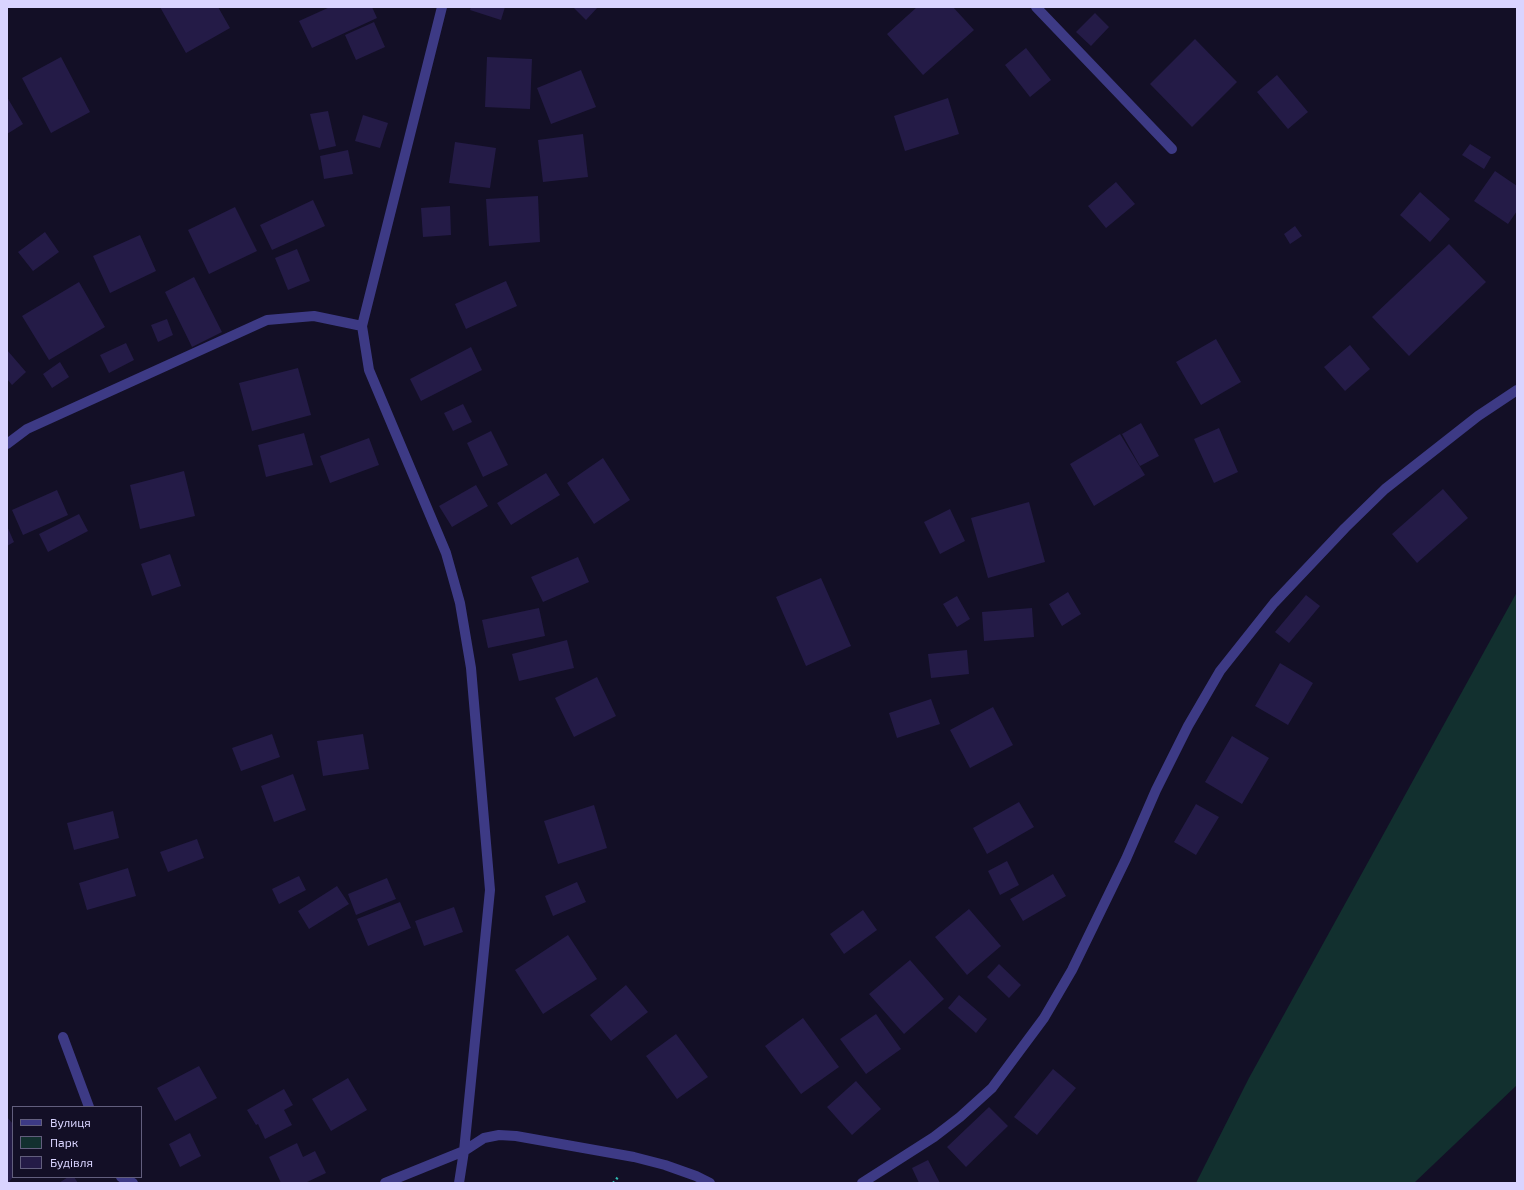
<!DOCTYPE html>
<meta charset="utf-8">
<style>
body{margin:0}
#map{position:relative;width:1524px;height:1190px;overflow:hidden;background:#130f26;font-family:"Exo 2",sans-serif}
canvas{display:block}
.frame{position:absolute;inset:0;border:8px solid #d9d4ff;pointer-events:none}
.legend{position:absolute;left:12px;top:1106px;width:130px;height:72px;box-sizing:border-box;background:#130f26;border:1px solid #625e7d;margin:0;padding:5px 7px;list-style:none;font-size:12px;color:#d9d4ff}
.legend li{display:flex;align-items:center;gap:8px;height:20px}
.legend b{width:20px;border:1px solid #625e7d}
</style>
<div id="map">
<canvas width="1524" height="1190"></canvas>
<div class="frame"></div>
<ul class="legend">
<li><b style="height:5px;background:#3d3a85"></b>Вулиця</li>
<li><b style="height:11px;background:#12302f"></b>Парк</li>
<li><b style="height:11px;background:#241b47"></b>Будівля</li>
</ul>
</div>
<script>
const g = document.querySelector('canvas').getContext('2d');
g.lineJoin = 'round';
function fillPath(path, color) { g.fillStyle = color; g.fill(path, 'evenodd'); }
const shape = rows => new Path2D(rows.map(r => 'M' + r).join(''));
function stroke(path, color, width, dash) { g.strokeStyle = color; g.lineWidth = width; g.lineCap = dash ? 'butt' : 'round'; g.setLineDash(dash || []); g.stroke(path); }
const green = shape([
 [1517,592,1517,1085,1414,1183,1196,1183,1249,1078]
]);
const building = shape([
 [160,7,218,7,230,28,186,53],
 [330,7,372,7,377,18,312,48,299,21],
 [471,7,505,7,501,20,470,10],
 [573,7,598,7,586,20],
 [917,7,953,7,974,30,923,75,887,34],
 [1095,13,1109,27,1091,46,1076,32],
 [374,22,385,47,356,60,345,35],
 [1195,39,1237,82,1192,127,1150,84],
 [1026,48,1051,80,1030,97,1005,65],
 [61,57,90,112,51,133,22,78],
 [487,57,532,59,530,109,485,107],
 [581,70,596,107,551,124,537,88],
 [1277,75,1308,112,1288,129,1257,92],
 [7,97,23,124,7,134],
 [948,98,959,134,905,151,894,116],
 [328,111,336,146,319,150,310,114],
 [363,115,388,123,380,148,355,141],
 [583,134,588,177,543,182,538,140],
 [455,142,496,148,490,188,449,183],
 [1470,144,1491,157,1484,169,1462,155],
 [348,150,353,174,324,179,320,156],
 [1495,171,1517,186,1517,211,1508,224,1474,201],
 [1116,182,1135,204,1106,228,1088,206],
 [1420,192,1450,219,1430,242,1400,215],
 [538,196,540,242,489,246,486,199],
 [313,200,325,226,272,250,260,225],
 [450,206,451,235,423,237,421,208],
 [235,207,257,251,209,274,188,230],
 [1295,226,1302,236,1290,244,1284,234],
 [45,232,59,252,33,271,18,252],
 [140,235,156,271,110,293,93,256],
 [1449,244,1486,282,1409,356,1372,317],
 [297,249,310,281,288,290,275,258],
 [194,277,222,332,192,347,165,292],
 [506,281,517,306,466,329,455,304],
 [79,282,105,327,49,360,22,316],
 [167,319,173,335,158,342,151,325],
 [1216,339,1241,382,1201,405,1176,362],
 [126,343,134,360,109,373,100,355],
 [1350,345,1370,369,1345,391,1324,367],
 [471,347,482,370,421,401,410,379],
 [7,350,26,372,12,385,7,379],
 [60,362,69,377,52,388,43,374],
 [298,368,311,415,252,431,239,383],
 [463,404,472,422,453,431,444,413],
 [1141,423,1159,456,1140,466,1122,434],
 [1219,428,1238,472,1214,483,1194,439],
 [491,431,508,465,483,477,467,443],
 [304,433,313,465,266,477,258,445],
 [1120,434,1145,475,1094,506,1070,464],
 [369,438,379,465,330,483,320,456],
 [603,458,630,500,594,524,567,483],
 [184,471,195,516,140,529,130,485],
 [546,473,560,495,511,525,497,503],
 [476,485,488,506,452,527,439,506],
 [1443,489,1468,518,1417,563,1392,534],
 [57,490,68,515,23,535,12,510],
 [1029,502,1045,562,988,578,971,518],
 [950,509,965,541,940,554,924,522],
 [79,514,88,531,48,552,39,534],
 [7,526,14,542,7,546],
 [170,554,181,586,152,596,141,564],
 [578,557,589,582,543,602,531,577],
 [821,578,851,646,806,666,776,597],
 [1068,592,1081,614,1062,626,1049,604],
 [1306,595,1320,606,1289,643,1275,632],
 [957,596,970,619,957,627,943,604],
 [539,608,545,636,488,648,482,620],
 [1032,608,1034,637,984,641,982,612],
 [567,640,574,668,519,681,512,654],
 [967,650,969,674,931,678,928,654],
 [1280,663,1313,683,1288,725,1255,706],
 [597,677,616,716,574,737,555,698],
 [931,699,940,724,897,738,889,713],
 [993,707,1013,745,970,768,950,730],
 [272,734,280,757,241,771,232,748],
 [363,734,369,769,323,776,317,741],
 [1232,736,1269,758,1242,804,1205,782],
 [293,774,306,810,274,822,261,786],
 [1019,802,1034,827,987,854,973,828],
 [1196,804,1219,817,1196,855,1174,842],
 [594,805,607,848,558,864,544,821],
 [113,811,119,838,74,850,67,823],
 [197,839,204,858,168,872,160,852],
 [1007,861,1019,885,1000,895,988,871],
 [128,868,136,896,87,910,79,883],
 [1053,874,1066,896,1023,921,1010,899],
 [299,876,306,890,279,904,272,889],
 [387,878,396,899,356,915,348,894],
 [577,882,586,902,553,916,545,896],
 [337,886,349,904,309,929,298,911],
 [400,902,411,928,368,946,357,919],
 [454,907,463,932,424,946,415,921],
 [969,909,1001,946,967,975,935,937],
 [863,910,877,930,844,954,830,934],
 [568,935,597,979,543,1014,515,970],
 [910,960,944,999,904,1034,869,994],
 [999,964,1021,985,1009,998,987,977],
 [626,985,648,1012,611,1041,590,1015],
 [959,995,987,1019,976,1033,948,1008],
 [876,1014,901,1049,866,1074,840,1039],
 [803,1018,839,1067,801,1094,765,1046],
 [676,1034,708,1077,677,1099,646,1056],
 [199,1066,217,1098,175,1121,157,1088],
 [1053,1069,1076,1088,1037,1135,1014,1117],
 [348,1078,367,1110,331,1131,312,1099],
 [856,1081,881,1109,852,1135,827,1107],
 [284,1089,293,1105,284,1110,292,1125,265,1139,258,1124,256,1125,247,1110],
 [989,1107,1008,1126,966,1167,947,1147],
 [7,1117,13,1124,13,1177,8,1183],
 [190,1133,201,1156,180,1167,169,1144],
 [297,1143,303,1157,315,1151,326,1173,305,1183,281,1183,269,1157],
 [928,1160,940,1183,919,1183,912,1168],
 [68,1177,74,1177,78,1183,59,1183]
]);
const path = shape([
 [613,1183,619,1176]
]);
const minor = shape([
 [1036,7,1172,149],
 [7,444,27,429,267,320,314,316,362,326],
 [63,1037,89,1107],
 [121,1177,133,1183],
 [385,1183,464,1151,490,890,471,668,460,603,446,553,369,370,362,326,442,7],
 [459,1183,464,1151,484,1138,499,1135,516,1136,634,1157,665,1165,696,1176,710,1183],
 [862,1183,934,1137,960,1117,992,1088,1044,1018,1072,970,1126,859,1156,790,1188,726,1220,671,1274,603,1345,528,1385,489,1478,416,1517,390]
]);
fillPath(green, '#12302f');
fillPath(building, '#241b47');
stroke(path, '#2fb8b0', 2.5, [2, 3]);
stroke(minor, '#3d3a85', 10);
</script>
